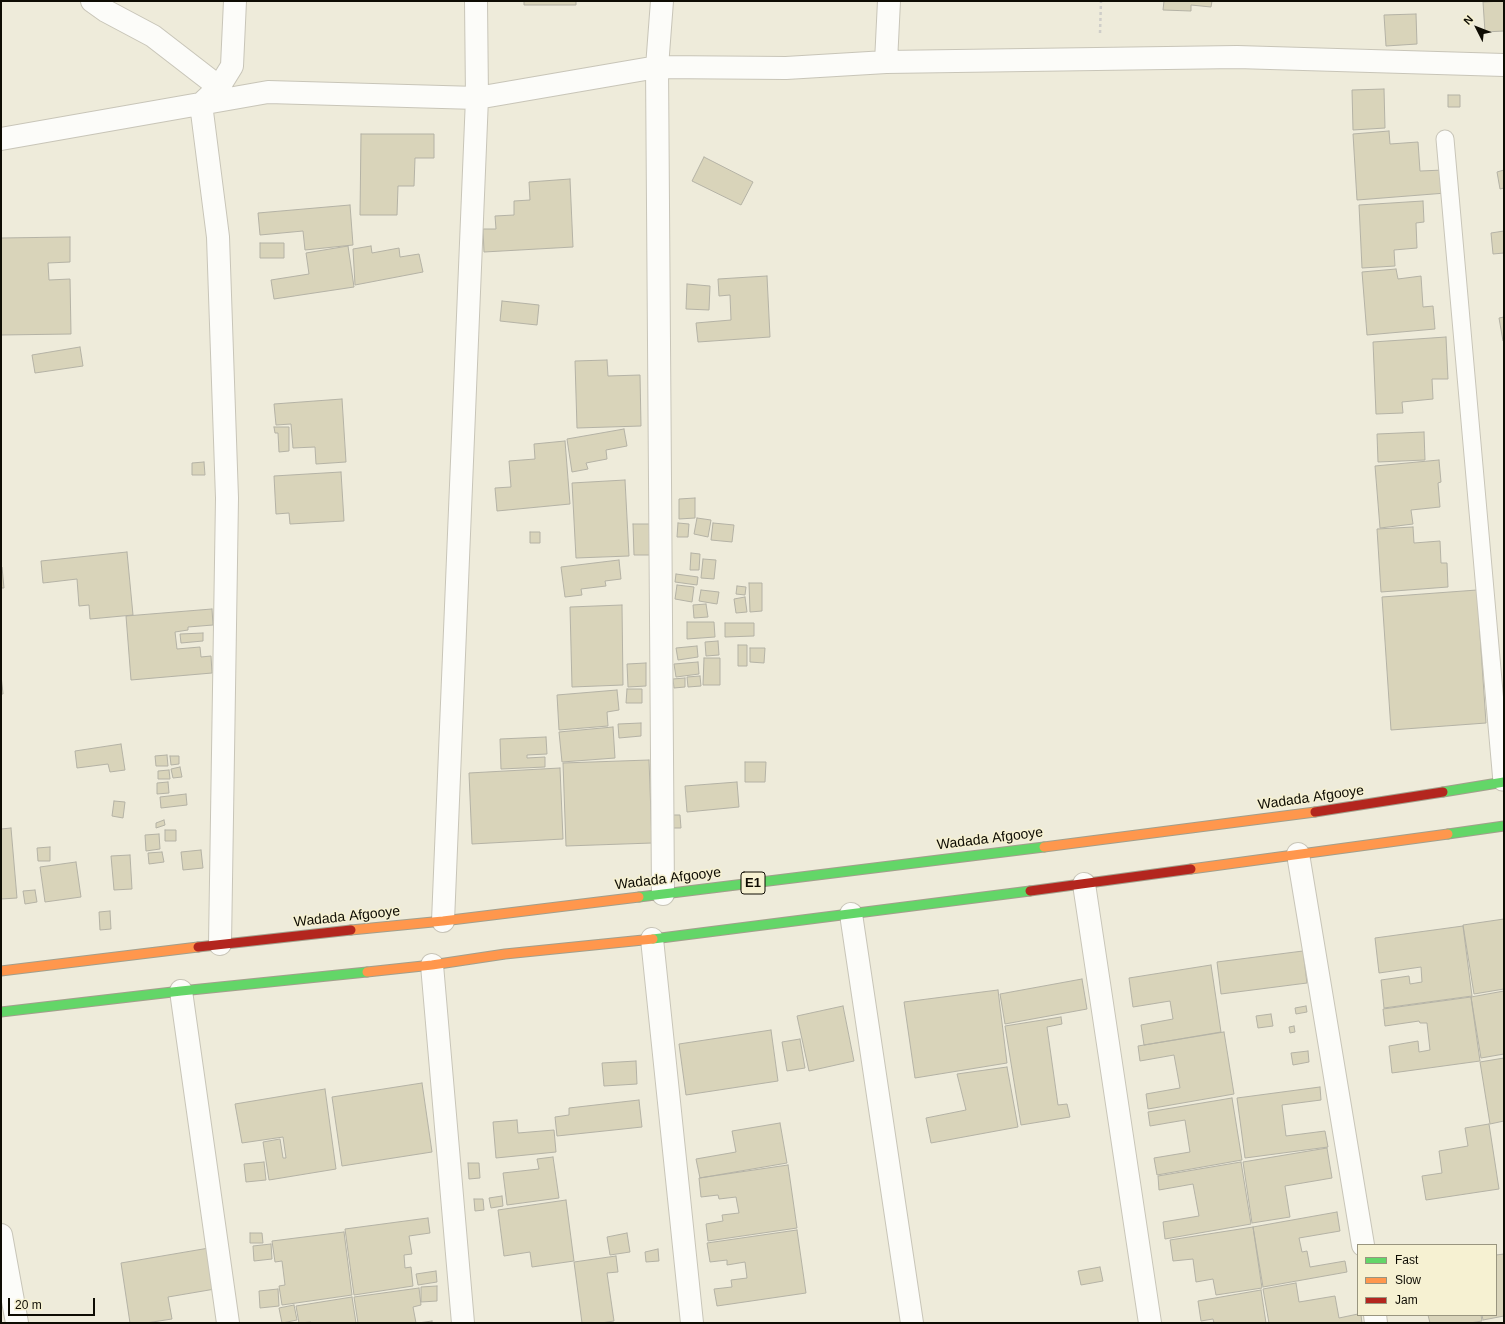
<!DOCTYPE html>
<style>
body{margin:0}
#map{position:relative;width:1505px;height:1324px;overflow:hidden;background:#eeebda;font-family:Helvetica,sans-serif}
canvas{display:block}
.frame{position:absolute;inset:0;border:2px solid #0e0c03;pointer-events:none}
.legend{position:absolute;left:1357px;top:1244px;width:140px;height:72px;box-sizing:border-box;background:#f6f1d2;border:1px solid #99957f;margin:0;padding:5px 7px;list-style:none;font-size:12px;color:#0e0c03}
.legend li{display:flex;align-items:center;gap:8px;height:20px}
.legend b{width:20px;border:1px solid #99957f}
.north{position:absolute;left:1457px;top:8px;width:40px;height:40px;-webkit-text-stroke:3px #f6f1d2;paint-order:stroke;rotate:312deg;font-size:11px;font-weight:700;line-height:16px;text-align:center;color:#0e0c03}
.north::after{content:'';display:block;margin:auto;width:14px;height:18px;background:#0e0c03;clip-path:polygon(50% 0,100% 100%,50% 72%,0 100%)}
.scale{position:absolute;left:8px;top:1298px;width:87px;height:18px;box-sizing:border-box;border:2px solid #0e0c03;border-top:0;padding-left:5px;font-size:12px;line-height:14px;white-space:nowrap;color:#0e0c03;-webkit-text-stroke:3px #f6f1d2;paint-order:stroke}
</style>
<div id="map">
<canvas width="1505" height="1324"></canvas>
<div class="frame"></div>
<ul class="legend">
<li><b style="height:5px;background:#63d668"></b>Fast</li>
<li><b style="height:5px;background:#ff974d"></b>Slow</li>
<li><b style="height:5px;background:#b3261e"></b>Jam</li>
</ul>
<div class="north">N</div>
<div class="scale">20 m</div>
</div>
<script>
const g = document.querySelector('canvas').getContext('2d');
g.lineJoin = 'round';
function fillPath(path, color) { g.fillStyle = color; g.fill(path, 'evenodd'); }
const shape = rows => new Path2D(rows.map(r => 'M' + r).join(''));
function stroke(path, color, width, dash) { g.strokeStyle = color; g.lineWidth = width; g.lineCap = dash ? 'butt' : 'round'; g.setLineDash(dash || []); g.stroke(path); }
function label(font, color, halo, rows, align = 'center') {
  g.font = font + ' Helvetica,sans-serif'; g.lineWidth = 3; g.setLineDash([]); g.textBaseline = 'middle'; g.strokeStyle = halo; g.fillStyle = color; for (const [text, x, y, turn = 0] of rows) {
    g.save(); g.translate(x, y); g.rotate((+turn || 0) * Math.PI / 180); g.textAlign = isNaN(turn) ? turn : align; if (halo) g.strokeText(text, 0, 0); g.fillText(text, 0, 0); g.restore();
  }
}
const building = shape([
 [524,1,576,1,576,5,524,5,524,1],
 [1164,1,1212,1,1211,7,1191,5,1191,11,1163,10,1164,1],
 [1504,1,1504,31,1485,32,1483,2,1504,1],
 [1416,14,1417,44,1386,46,1384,15,1416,14],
 [1384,89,1385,128,1353,130,1352,90,1384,89],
 [1448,95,1460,95,1460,107,1448,107,1448,95],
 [1389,131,1390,144,1418,142,1420,171,1444,170,1446,193,1357,200,1353,134,1389,131],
 [361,134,434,134,434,158,415,158,414,186,398,186,397,215,360,215,361,134],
 [704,157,753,182,741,205,692,181,704,157],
 [1504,170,1504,188,1500,189,1497,172,1504,170],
 [570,179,573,247,484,252,483,229,496,229,495,216,514,215,514,201,530,200,529,182,570,179],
 [1423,201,1424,222,1416,223,1417,248,1394,250,1395,266,1362,268,1359,205,1423,201],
 [350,205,353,245,305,250,303,231,260,235,258,213,350,205],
 [1504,231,1504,253,1493,254,1491,233,1504,231],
 [70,237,70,262,48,263,49,280,70,279,71,334,1,335,1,238,70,237],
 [260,243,284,243,284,258,260,258,260,243],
 [348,246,354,287,274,299,271,280,309,274,306,253,348,246],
 [371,246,372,253,399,248,400,257,419,254,423,272,355,285,353,249,371,246],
 [1396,269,1398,279,1421,276,1423,307,1433,306,1435,329,1367,335,1362,272,1396,269],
 [767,276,770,337,698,342,696,323,731,320,730,295,719,296,718,279,767,276],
 [687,284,710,286,709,310,686,309,687,284],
 [502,301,539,305,537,325,500,321,502,301],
 [1504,317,1504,341,1503,341,1499,318,1504,317],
 [1446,337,1448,379,1432,379,1433,399,1402,402,1403,413,1376,414,1373,342,1446,337],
 [80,347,83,366,35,373,32,355,80,347],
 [607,360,608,376,640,375,641,426,577,428,575,361,607,360],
 [342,399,346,462,316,464,315,447,293,448,291,424,276,425,274,404,342,399],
 [274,427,289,427,289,451,279,452,278,433,275,433,274,427],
 [624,429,627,446,606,450,607,459,586,463,588,469,572,472,567,439,624,429],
 [1424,432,1425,460,1378,462,1377,434,1424,432],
 [565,441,570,504,497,511,495,488,511,487,509,461,535,459,534,444,565,441],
 [1439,460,1441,482,1438,483,1440,507,1411,510,1413,524,1380,528,1375,466,1439,460],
 [204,462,205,475,192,475,192,463,204,462],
 [341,472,344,521,290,524,289,513,276,514,274,476,341,472],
 [625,480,629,556,576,558,572,483,625,480],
 [695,498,695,518,679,519,679,499,695,498],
 [697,518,711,520,708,537,694,534,697,518],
 [678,523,689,524,688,537,677,537,678,523],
 [713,523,734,525,732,542,711,540,713,523],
 [633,524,650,524,650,555,634,555,633,524],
 [1413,527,1414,543,1440,541,1441,563,1447,563,1448,587,1381,592,1377,529,1413,527],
 [530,532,540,532,540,543,530,543,530,532],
 [127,552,133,615,90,619,89,605,79,606,77,579,43,583,41,561,127,552],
 [691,553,700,554,699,570,690,570,691,553],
 [703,559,716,560,714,579,701,578,703,559],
 [619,560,621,579,605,581,606,586,581,589,582,595,565,597,561,567,619,560],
 [1,567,2,567,4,588,1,588,1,567],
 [676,574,698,577,697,585,675,582,676,574],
 [749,583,762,583,762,611,750,612,749,583],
 [677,585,694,587,692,602,675,599,677,585],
 [737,586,746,587,745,595,736,594,737,586],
 [701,590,719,592,717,604,699,601,701,590],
 [1477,590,1486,723,1391,730,1382,597,1477,590],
 [745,597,747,612,736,613,734,599,745,597],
 [706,604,708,617,694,618,693,605,706,604],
 [622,605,623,685,572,687,570,607,622,605],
 [212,609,213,625,188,627,188,630,175,632,177,649,200,647,201,657,211,656,212,673,131,680,126,616,212,609],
 [687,622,714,622,715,637,687,639,687,622],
 [725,623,754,623,754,636,725,637,725,623],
 [203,633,203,641,181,643,180,634,203,633],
 [718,641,719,655,706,656,705,642,718,641],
 [738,645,747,645,747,666,738,666,738,645],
 [697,646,698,657,678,660,676,648,697,646],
 [750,648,765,648,764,663,750,662,750,648],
 [704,658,720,658,720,685,703,685,704,658],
 [698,662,699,674,676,677,674,664,698,662],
 [646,663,646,686,628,687,627,664,646,663],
 [1,675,3,694,1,694,1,675],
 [700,676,701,686,688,687,687,677,700,676],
 [685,678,685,687,674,688,673,679,685,678],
 [627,689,642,689,642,703,626,703,627,689],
 [617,690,619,710,607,712,608,726,559,730,557,695,617,690],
 [641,723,641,736,619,738,618,724,641,723],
 [613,727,615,758,562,762,559,732,613,727],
 [546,737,547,754,527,755,527,758,545,757,545,767,501,769,500,739,546,737],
 [121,744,125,770,110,772,108,764,77,768,75,751,121,744],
 [167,755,168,766,156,766,155,756,167,755],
 [170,756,179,756,179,764,171,765,170,756],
 [649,760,652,843,566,846,563,763,649,760],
 [745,762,766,762,765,782,745,782,745,762],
 [180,767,182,777,173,778,171,769,180,767],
 [560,768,563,839,472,844,469,773,560,768],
 [169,770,170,779,158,779,158,771,169,770],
 [168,782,169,793,157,794,157,783,168,782],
 [737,782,739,807,687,812,685,786,737,782],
 [186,794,187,805,161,808,160,797,186,794],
 [114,801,125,802,123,818,112,816,114,801],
 [671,815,680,815,681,828,671,828,671,815],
 [164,820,165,825,156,828,156,823,164,820],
 [11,828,17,898,1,899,1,829,11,828],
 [165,830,176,830,176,841,165,841,165,830],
 [159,834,160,849,146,851,145,835,159,834],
 [50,847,50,861,38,861,37,848,50,847],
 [201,850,203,868,183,870,181,852,201,850],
 [162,852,164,862,149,864,148,853,162,852],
 [130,855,132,889,114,890,111,856,130,855],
 [76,862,81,897,45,902,40,867,76,862],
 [35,890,37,902,25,904,23,891,35,890],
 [110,911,111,929,100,930,99,912,110,911],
 [1504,919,1504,989,1474,994,1463,925,1504,919],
 [1463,926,1472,996,1384,1008,1381,980,1409,976,1410,984,1422,982,1421,967,1379,973,1375,938,1463,926],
 [1303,951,1307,983,1221,994,1217,962,1303,951],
 [1211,965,1221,1032,1144,1045,1141,1025,1173,1019,1170,1001,1133,1007,1129,978,1211,965],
 [1082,979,1087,1009,1005,1024,1000,994,1082,979],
 [998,990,1007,1063,915,1078,904,1002,998,990],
 [1504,991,1504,1054,1481,1058,1471,997,1504,991],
 [1471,997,1480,1061,1392,1073,1389,1046,1418,1041,1419,1052,1430,1050,1427,1023,1420,1023,1419,1021,1385,1026,1383,1009,1471,997],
 [843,1006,854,1061,809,1071,797,1016,843,1006],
 [1306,1006,1307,1012,1296,1014,1295,1008,1306,1006],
 [1271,1014,1273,1026,1258,1028,1256,1016,1271,1014],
 [1061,1017,1062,1024,1047,1027,1058,1105,1067,1104,1070,1117,1021,1125,1005,1026,1061,1017],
 [1294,1026,1295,1032,1290,1033,1289,1027,1294,1026],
 [771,1030,778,1081,686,1095,679,1044,771,1030],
 [1224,1032,1234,1094,1148,1109,1146,1094,1180,1088,1174,1055,1140,1061,1138,1046,1224,1032],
 [800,1039,805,1068,787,1071,782,1042,800,1039],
 [1308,1051,1309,1062,1293,1065,1291,1053,1308,1051],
 [1504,1058,1504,1121,1490,1124,1480,1062,1504,1058],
 [636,1061,637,1084,604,1086,602,1063,636,1061],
 [1007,1067,1018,1127,931,1143,926,1118,966,1110,957,1074,1007,1067],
 [422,1083,432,1152,342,1166,332,1097,422,1083],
 [1320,1087,1321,1100,1282,1105,1286,1136,1325,1131,1328,1147,1245,1158,1237,1098,1320,1087],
 [325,1089,336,1169,269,1180,263,1142,280,1139,283,1158,286,1158,283,1137,242,1143,235,1104,325,1089],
 [1232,1098,1242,1160,1157,1175,1154,1158,1190,1152,1185,1120,1150,1126,1148,1112,1232,1098],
 [639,1100,642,1127,557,1136,555,1117,569,1115,569,1108,639,1100],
 [517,1120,518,1133,554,1130,556,1152,496,1158,493,1122,517,1120],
 [780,1123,787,1163,700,1178,696,1159,736,1152,732,1131,780,1123],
 [1489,1124,1499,1189,1426,1200,1422,1176,1442,1173,1439,1151,1468,1146,1465,1128,1489,1124],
 [1327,1148,1332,1178,1285,1186,1290,1217,1252,1223,1243,1162,1327,1148],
 [553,1157,559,1198,507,1205,503,1173,539,1169,537,1159,553,1157],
 [264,1162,266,1180,246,1182,244,1164,264,1162],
 [1241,1162,1251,1224,1165,1239,1163,1222,1199,1216,1193,1184,1159,1190,1158,1176,1241,1162],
 [468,1163,479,1163,480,1178,469,1179,468,1163],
 [788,1165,797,1228,708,1241,706,1224,723,1221,722,1215,739,1213,736,1197,719,1199,718,1195,701,1197,699,1178,788,1165],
 [502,1196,503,1206,491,1208,489,1198,502,1196],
 [474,1199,483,1199,484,1210,475,1211,474,1199],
 [566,1200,574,1261,532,1267,530,1252,504,1256,498,1210,566,1200],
 [1337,1212,1340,1231,1299,1238,1302,1252,1307,1251,1310,1267,1345,1261,1347,1272,1263,1287,1253,1227,1337,1212],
 [428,1218,430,1233,409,1236,412,1254,404,1255,405,1268,411,1267,413,1286,354,1295,345,1229,428,1218],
 [1253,1227,1262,1288,1216,1295,1213,1279,1196,1282,1193,1259,1173,1261,1170,1240,1253,1227],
 [797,1230,806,1293,717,1306,714,1289,732,1287,731,1280,747,1278,745,1262,727,1265,727,1260,710,1262,707,1243,797,1230],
 [344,1232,352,1295,282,1305,279,1286,285,1285,282,1261,275,1262,272,1241,344,1232],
 [250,1233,262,1233,263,1243,250,1243,250,1233],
 [627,1233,630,1252,610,1255,607,1237,627,1233],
 [271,1244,272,1259,254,1261,253,1246,271,1244],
 [209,1248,215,1289,168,1297,172,1319,146,1323,130,1323,121,1263,209,1248],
 [658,1249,659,1261,646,1262,645,1252,658,1249],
 [1504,1254,1504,1316,1483,1320,1482,1315,1496,1315,1496,1255,1504,1254],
 [616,1256,618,1272,607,1273,614,1321,601,1323,582,1323,574,1262,616,1256],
 [1100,1267,1103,1281,1081,1285,1078,1271,1100,1267],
 [436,1271,437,1282,418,1285,416,1274,436,1271],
 [1296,1283,1299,1302,1335,1296,1339,1318,1358,1314,1361,1315,1362,1323,1269,1323,1263,1289,1296,1283],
 [437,1286,437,1301,421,1302,421,1287,437,1286],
 [419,1288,421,1305,413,1307,416,1323,358,1323,354,1297,419,1288],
 [278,1289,279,1306,260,1308,259,1291,278,1289],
 [1261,1290,1266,1323,1214,1323,1213,1319,1201,1321,1198,1301,1261,1290],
 [352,1297,356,1323,311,1323,311,1322,299,1323,296,1306,352,1297],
 [294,1305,297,1320,282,1323,279,1308,294,1305],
 [1428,1315,1481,1315,1482,1321,1470,1323,1430,1323,1428,1315],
 [432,1321,432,1323,418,1323,432,1321]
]);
const path = shape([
 [1100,33,1101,1]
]);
const lane = shape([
 [1445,139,1502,782]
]);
const street = shape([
 [92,1,106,11,153,36,219,87],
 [662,1,657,67,663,894],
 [886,62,889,1],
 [1,139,268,92,477,98,657,67,786,68,886,62,1237,57,1504,65],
 [1298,854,1363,1245],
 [1084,884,1150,1323],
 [851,914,912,1323],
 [443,921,477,98,476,1],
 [652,939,692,1323],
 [220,944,227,498,218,237,201,104,219,87,232,66,235,1],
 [432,965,463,1323],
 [181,991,228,1323],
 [1,1235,17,1323],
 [1375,1315,1376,1323]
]);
const fast = shape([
 [1443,792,1504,782],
 [1448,834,1504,826],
 [639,897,1044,847],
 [653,939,1030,891],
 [1,1012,181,991,367,972]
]);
const slow = shape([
 [1044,847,1315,812],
 [1191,869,1448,834],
 [351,930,443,921,639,897],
 [1,971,198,947],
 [367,972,432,965,505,954,653,939]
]);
const jam = shape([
 [1315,812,1443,792],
 [1030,891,1191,869],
 [198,947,351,930]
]);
const shields = [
 [753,883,24]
];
const shieldNames = [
 ["E1",753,883]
];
const streetNames = [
 ["Wadada Afgooye",1311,798,-8],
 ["Wadada Afgooye",990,839,-7],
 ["Wadada Afgooye",668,879,-7],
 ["Wadada Afgooye",347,917,-6]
];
fillPath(building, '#d9d4ba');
stroke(building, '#b4b2a5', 1);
stroke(lane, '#c8c5b8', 19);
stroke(street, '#c8c5b8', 24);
stroke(fast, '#a29f8c', 11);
stroke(slow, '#a29f8c', 11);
stroke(jam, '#a29f8c', 11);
stroke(path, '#cfcec9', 2.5, [3, 3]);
stroke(lane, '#fcfcf9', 17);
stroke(street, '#fcfcf9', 22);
stroke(fast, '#63d668', 9);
stroke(slow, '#ff974d', 9);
stroke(jam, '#b3261e', 9);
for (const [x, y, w] of shields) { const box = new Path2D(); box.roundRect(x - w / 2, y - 11, w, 22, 3); g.fillStyle = '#f6f1d2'; g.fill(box); stroke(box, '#0e0c03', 1); }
label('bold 13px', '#0e0c03', null, shieldNames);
label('14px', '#0e0c03', '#f6f1d2', streetNames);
</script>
